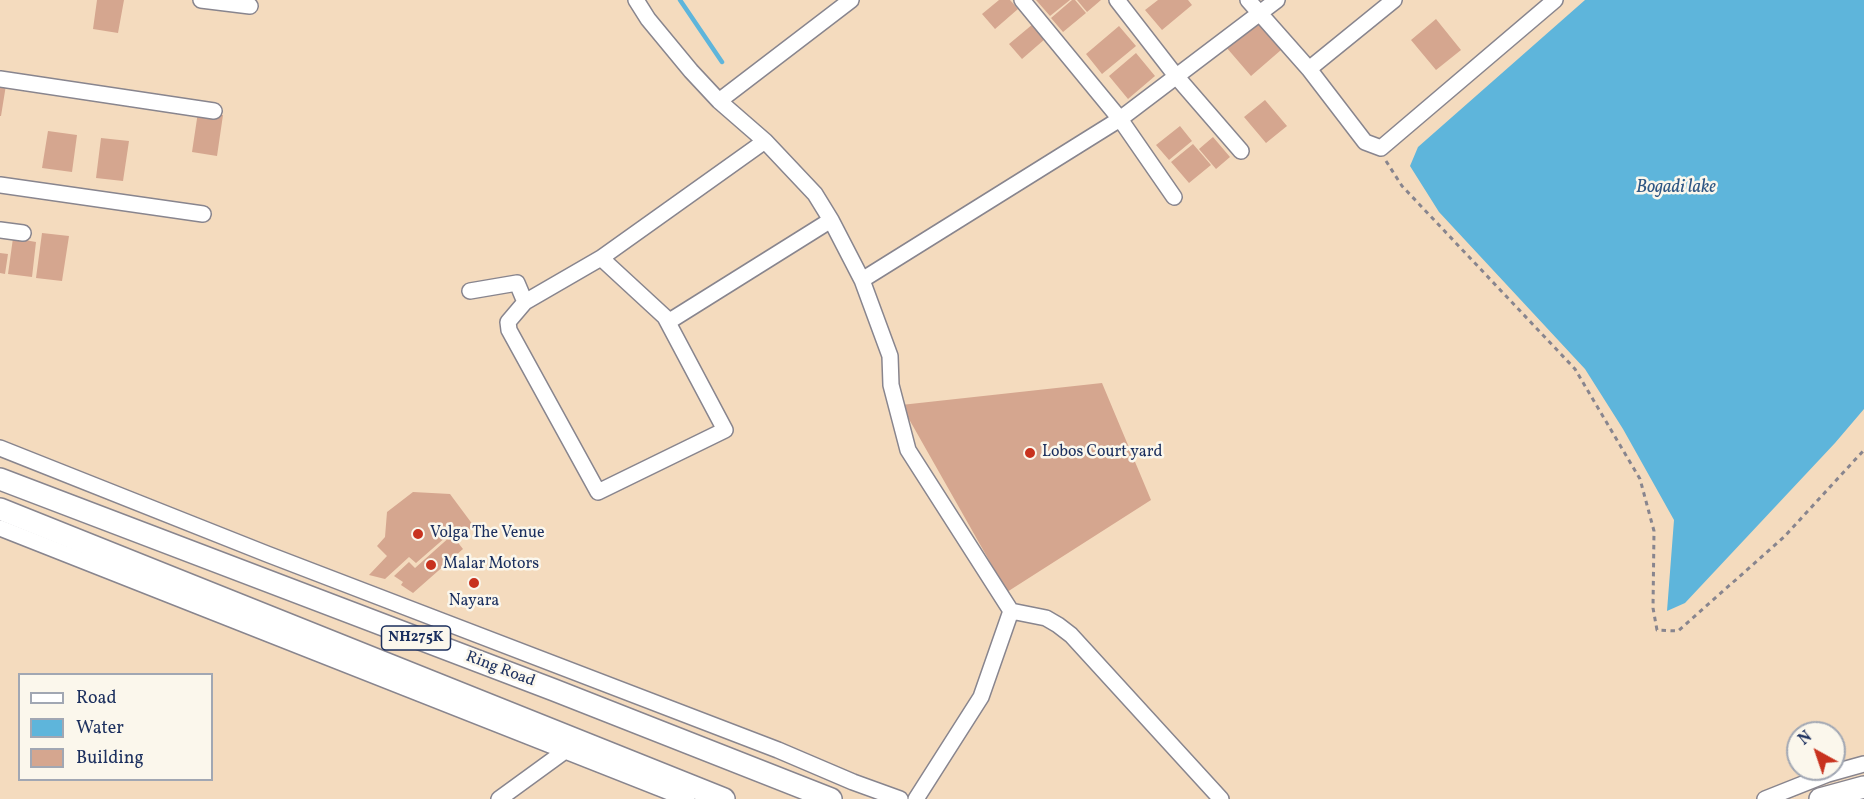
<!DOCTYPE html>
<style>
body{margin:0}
#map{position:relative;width:1864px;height:799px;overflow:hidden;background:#f4dbbe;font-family:Vollkorn,serif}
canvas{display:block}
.legend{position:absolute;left:18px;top:673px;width:195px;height:108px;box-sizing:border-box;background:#fbf7ec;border:2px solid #a1a7b3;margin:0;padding:8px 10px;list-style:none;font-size:18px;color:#1b2f5e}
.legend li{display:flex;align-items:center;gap:12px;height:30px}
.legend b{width:30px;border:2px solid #a1a7b3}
.north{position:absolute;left:1786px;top:721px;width:60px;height:60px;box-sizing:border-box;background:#fbf7ec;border:2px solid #a1a7b3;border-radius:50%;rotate:320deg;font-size:16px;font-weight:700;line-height:24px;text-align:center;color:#1b2f5e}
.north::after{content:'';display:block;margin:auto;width:21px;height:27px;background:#c8321e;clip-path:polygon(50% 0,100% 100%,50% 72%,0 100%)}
</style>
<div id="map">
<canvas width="1864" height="799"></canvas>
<ul class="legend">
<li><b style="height:8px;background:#fff"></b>Road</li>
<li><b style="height:16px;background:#5eb5db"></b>Water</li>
<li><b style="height:16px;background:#d5a68f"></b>Building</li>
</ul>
<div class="north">N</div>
</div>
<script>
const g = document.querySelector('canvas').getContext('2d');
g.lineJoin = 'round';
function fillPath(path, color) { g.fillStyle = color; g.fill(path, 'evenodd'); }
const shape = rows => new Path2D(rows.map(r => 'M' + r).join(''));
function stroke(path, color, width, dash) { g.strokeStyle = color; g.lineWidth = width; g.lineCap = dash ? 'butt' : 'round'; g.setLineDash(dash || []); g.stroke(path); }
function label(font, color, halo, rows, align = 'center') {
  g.font = font + ' Vollkorn,serif'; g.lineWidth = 5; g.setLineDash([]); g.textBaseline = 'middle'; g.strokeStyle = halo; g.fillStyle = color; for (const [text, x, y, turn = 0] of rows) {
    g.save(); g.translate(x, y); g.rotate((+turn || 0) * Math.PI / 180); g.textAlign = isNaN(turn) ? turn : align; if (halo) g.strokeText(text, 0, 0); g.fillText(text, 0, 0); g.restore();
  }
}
const water = shape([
 [1585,0,1864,0,1864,409,1835,443,1685,603,1667,611,1674,520,1623,429,1585,369,1439,212,1410,166,1418,147]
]);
const stream = shape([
 [680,0,722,62]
]);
const building = shape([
 [97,0,124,0,118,33,93,29],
 [999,0,1010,0,1018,9,995,29,982,14],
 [1036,0,1070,0,1050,16],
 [1072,0,1075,0,1086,13,1063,32,1051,18],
 [1077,0,1101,0,1087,12],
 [1158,0,1188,0,1192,5,1162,30,1145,10],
 [1436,19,1461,50,1436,70,1411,40],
 [1257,21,1281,50,1251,76,1226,47],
 [1033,24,1045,39,1022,59,1009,44],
 [1119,26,1136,46,1102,74,1086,54],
 [1136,53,1155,76,1128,99,1109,76],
 [0,84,6,85,1,116,0,116],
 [1265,100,1287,126,1266,143,1244,117],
 [198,112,223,115,217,156,192,152],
 [1180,126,1192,141,1169,160,1156,145],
 [48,131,77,135,72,172,42,168],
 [1213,137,1230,157,1216,169,1199,149],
 [101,138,129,141,123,181,96,178],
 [1193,144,1211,165,1189,183,1171,162],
 [42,233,69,236,62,281,36,278],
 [13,238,36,242,32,277,8,274],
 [0,253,8,254,5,274,0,273],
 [1102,383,1151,500,1007,592,901,405],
 [413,492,450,494,476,529,454,530,416,563,409,557,385,579,369,575,387,556,377,546,385,537,387,512],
 [452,535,463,549,413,593,401,585,403,582,394,576,409,562,415,568]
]);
const path = shape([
 [1386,161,1402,186,1575,369,1640,479,1654,531,1653,608,1657,630,1678,631,1784,537,1864,450]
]);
const minor = shape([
 [201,0,250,6],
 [636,0,648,19,691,71,719,101,765,141,815,194,831,220,862,280,890,356,891,385,908,450,1011,611,981,697,916,799],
 [1022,0,1120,119,1174,197],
 [1117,0,1176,76,1241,151],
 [1248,0,1309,69,1365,142,1381,148,1555,0],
 [1309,69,1394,0],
 [0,79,214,111],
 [719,101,851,0],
 [0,185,203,214],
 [0,230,23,233],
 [862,280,1120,119,1277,0],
 [470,291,517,283,525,302,601,258,765,141],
 [525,302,508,322,509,330,598,492,725,430,665,317,601,258],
 [668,322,831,220],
 [0,448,267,554,778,750,853,782,900,799],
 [0,528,687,799],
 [1011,611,1046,618,1058,625,1071,635,1221,799],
 [499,799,565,751],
 [1765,799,1828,774,1864,764]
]);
const highway = shape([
 [0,479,554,690,831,799],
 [0,509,724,799],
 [1820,799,1864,787]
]);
const markers = [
 [1030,453,6,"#c8321e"],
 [418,534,6,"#c8321e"],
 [431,565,6,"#c8321e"],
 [474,583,6,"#c8321e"]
];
const shields = [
 [416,638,69]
];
const shieldNames = [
 ["NH275K",416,638]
];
const poiNames = [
 ["Lobos Court yard",1042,453],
 ["Volga The Venue",430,534],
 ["Malar Motors",443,565],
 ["Nayara",474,602,"center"]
];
const streetNames = [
 ["Ring Road",500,670,21]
];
const waterNames = [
 ["Bogadi lake",1676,189]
];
fillPath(water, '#5eb5db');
stroke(stream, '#5eb5db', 4.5);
fillPath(building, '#d5a68f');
stroke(minor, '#88858e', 18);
stroke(highway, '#88858e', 24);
stroke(path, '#88858e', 3, [4.5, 4.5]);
stroke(minor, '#fff', 15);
stroke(highway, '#fff', 21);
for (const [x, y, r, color] of markers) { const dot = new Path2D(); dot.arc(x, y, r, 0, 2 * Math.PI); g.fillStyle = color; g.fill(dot); stroke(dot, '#fbf7ec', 2); }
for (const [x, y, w] of shields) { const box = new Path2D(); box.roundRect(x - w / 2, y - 12, w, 24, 4.5); g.fillStyle = '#fbf7ec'; g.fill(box); stroke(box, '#1b2f5e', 1.5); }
label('bold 15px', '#1b2f5e', null, shieldNames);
label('16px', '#1b2f5e', '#fbf7ec', poiNames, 'left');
label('16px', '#1b2f5e', '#fbf7ec', streetNames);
label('italic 18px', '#2f5784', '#fbf7ec', waterNames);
</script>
